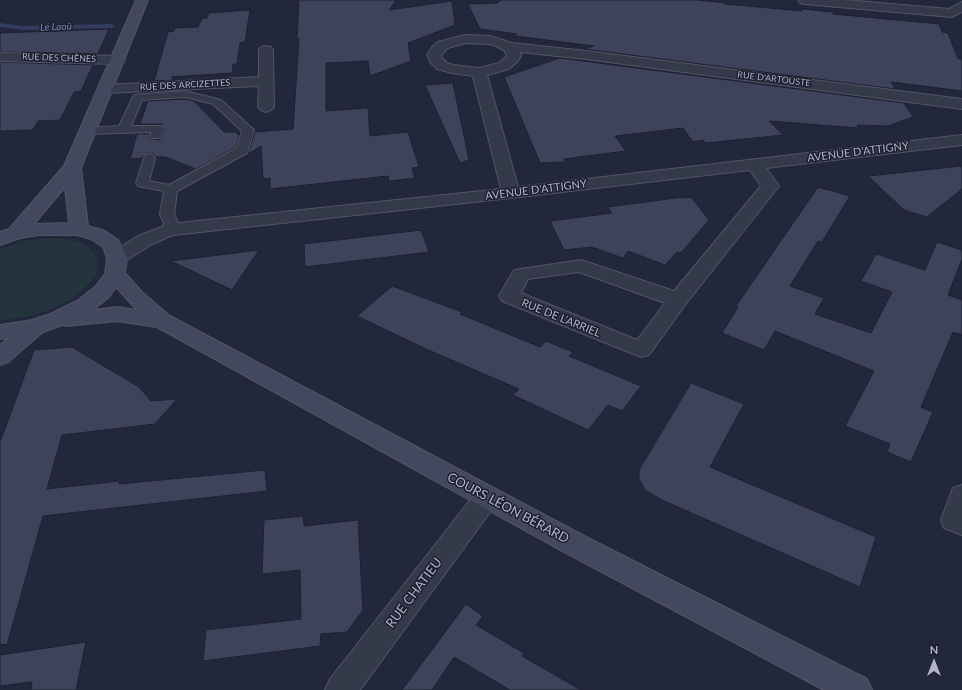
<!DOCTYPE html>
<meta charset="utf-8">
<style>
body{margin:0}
#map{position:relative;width:962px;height:690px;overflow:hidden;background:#22273b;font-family:Lato,sans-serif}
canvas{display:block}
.north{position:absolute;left:914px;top:642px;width:40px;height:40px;-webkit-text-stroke:3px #1b1f30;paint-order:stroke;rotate:0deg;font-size:11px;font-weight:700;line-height:16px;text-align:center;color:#b1b5c7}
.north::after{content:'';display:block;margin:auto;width:14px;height:18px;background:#b1b5c7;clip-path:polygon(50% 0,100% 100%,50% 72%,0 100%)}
</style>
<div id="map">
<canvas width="962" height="690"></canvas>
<div class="north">N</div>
</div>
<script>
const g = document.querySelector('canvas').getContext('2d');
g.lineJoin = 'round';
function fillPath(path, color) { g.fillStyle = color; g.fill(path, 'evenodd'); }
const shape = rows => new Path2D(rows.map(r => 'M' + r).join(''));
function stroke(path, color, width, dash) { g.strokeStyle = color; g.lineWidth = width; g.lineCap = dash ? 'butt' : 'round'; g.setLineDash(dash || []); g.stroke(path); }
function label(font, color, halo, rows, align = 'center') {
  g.font = font + ' Lato,sans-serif'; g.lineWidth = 3; g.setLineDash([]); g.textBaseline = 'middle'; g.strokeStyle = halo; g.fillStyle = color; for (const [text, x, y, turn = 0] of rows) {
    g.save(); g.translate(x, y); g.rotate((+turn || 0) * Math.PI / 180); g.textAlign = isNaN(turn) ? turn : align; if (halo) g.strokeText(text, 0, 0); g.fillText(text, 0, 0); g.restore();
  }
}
const green = shape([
 [49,238,68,239,84,244,94,252,98,262,96,275,86,287,71,300,50,310,24,317,0,320,0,249,28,240]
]);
const stream = shape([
 [0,23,23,26,112,24,115,26,112,28,23,30,0,27,0,23]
]);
const building = shape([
 [299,0,396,0,389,10,452,1,455,25,408,43,411,61,370,76,368,61,326,63,326,111,368,108,370,136,408,132,419,167,412,168,415,178,389,181,388,176,270,189,270,178,263,179,261,146,248,154,255,132,293,129,299,39,297,39,299,0],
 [501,0,697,0,726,3,725,4,802,11,802,9,833,12,833,14,939,24,942,32,948,33,958,59,962,59,962,91,891,82,895,89,584,49,594,46,515,36,517,34,480,29,468,4,498,3,501,0],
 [250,10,245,42,240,43,237,64,233,64,232,73,171,77,174,80,154,81,168,32,174,31,175,28,198,27,202,18,207,18,209,13,250,10],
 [109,29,98,54,0,52,0,33,109,29],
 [560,58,904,103,913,117,888,126,857,125,858,128,769,121,783,135,706,143,703,140,693,142,683,128,615,136,626,151,564,159,565,162,540,163,504,77,560,58],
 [0,62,93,65,81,91,74,92,60,120,38,121,33,130,0,131,0,62],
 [453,83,469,160,460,163,425,85,453,83],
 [185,99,194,101,224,132,237,132,237,134,240,134,236,147,196,169,165,157,156,157,154,154,149,153,145,154,142,158,130,159,137,134,149,134,149,137,151,139,160,140,165,129,162,124,140,124,148,101,185,99],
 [962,166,962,189,927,217,904,210,868,176,962,166],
 [818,187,850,196,822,242,818,241,790,286,824,298,815,314,871,333,892,292,861,281,876,254,925,270,937,242,962,250,962,259,948,295,962,300,962,335,953,332,921,407,933,412,911,462,887,452,890,444,845,426,874,371,775,331,764,350,722,333,738,307,736,306,818,187],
 [683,197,684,198,691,197,709,220,681,253,677,252,665,265,628,251,623,258,592,247,564,250,550,221,612,213,608,207,683,197],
 [421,230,429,252,305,267,304,244,421,230],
 [259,250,232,290,171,261,259,250],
 [392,286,462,312,460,314,540,347,546,341,573,352,569,356,641,386,622,411,608,405,588,430,513,395,519,389,426,349,357,316,392,286],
 [72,347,139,387,151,401,177,399,155,424,62,435,47,489,119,481,119,484,265,470,267,491,43,516,7,645,0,644,0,442,34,350,72,347],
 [691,383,744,404,710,467,876,537,860,587,662,500,645,490,639,479,639,470,691,383],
 [303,516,304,526,358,520,363,610,347,632,321,634,320,646,203,661,206,630,301,619,300,570,262,574,264,520,303,516],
 [466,604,483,616,476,625,524,653,522,656,581,690,510,690,454,657,432,690,402,690,466,604],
 [86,642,76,690,31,690,32,682,0,686,0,655,86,642]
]);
const lane = shape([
 [185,91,221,100,254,130,247,153,177,191,174,214,178,223,174,233,169,234,164,233,162,230,164,223,160,214,164,191,138,186,136,183,145,155,149,154,153,155,155,158,149,181,169,185,237,148,242,131,213,104,185,97,142,100,131,126,162,126,164,128,160,138,152,138,150,136,151,132,88,134,84,133,82,131,84,129,88,128,119,126,134,95,185,91]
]);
const street = shape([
 [798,0,846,0,949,9,962,2,962,12,952,17,804,4,800,3,798,0],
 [465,35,490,36,512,43,586,51,962,99,962,109,586,59,520,52,521,56,518,61,509,69,487,75,518,187,962,135,962,145,766,168,779,186,685,305,649,355,641,357,502,301,499,296,514,270,581,260,674,291,761,186,750,170,511,198,173,235,152,244,124,262,117,264,110,262,107,258,110,254,138,236,169,224,501,189,473,76,452,73,437,69,431,63,427,55,432,47,438,42,465,35],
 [465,43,489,44,496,46,504,50,507,56,499,63,479,68,453,65,447,63,442,58,441,55,448,48,465,43],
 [579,272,665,303,637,340,521,293,528,279,579,272],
 [266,46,271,47,273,50,274,107,271,110,266,112,261,110,258,107,259,86,105,93,100,92,98,89,100,86,105,85,259,77,259,50,261,47,266,46],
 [0,53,118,56,123,57,125,60,123,63,118,64,0,61,0,53],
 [962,485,962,535,944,528,941,520,953,488,962,485],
 [487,486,496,490,500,497,496,504,360,690,325,690,330,679,478,490,487,486]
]);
const secondary = shape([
 [136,0,148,0,81,168,88,226,105,231,118,240,127,258,125,273,143,293,170,316,588,538,867,679,872,690,824,690,568,554,157,327,117,321,66,326,62,325,43,332,8,362,0,365,0,345,9,338,0,339,0,325,32,320,50,314,77,301,96,286,105,274,107,258,103,247,91,239,77,235,38,235,20,238,0,245,0,232,9,229,64,166,136,0],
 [65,187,69,223,34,224,65,187],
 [116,287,137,310,117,307,93,310,110,296,116,287]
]);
const farStreetnames = [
 ["RUE DES CHÊNES",59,58,2],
 ["RUE D'ARTOUSTE",774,79,7],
 ["RUE DES ARCIZETTES",185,85,-3]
];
const farWaternames = [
 ["Le Laoü",56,27,-2]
];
const streetNames = [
 ["AVENUE D'ATTIGNY",858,152,-7],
 ["AVENUE D'ATTIGNY",536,190,-7],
 ["RUE DE L'ARRIEL",561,318,22]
];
const nearStreetnames = [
 ["COURS LÉON BÉRARD",508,508,28],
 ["RUE CHATIEU",414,593,-53]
];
fillPath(green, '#24343c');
fillPath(stream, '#333c61');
fillPath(building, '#3e435b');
stroke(building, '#1d2132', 1);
stroke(lane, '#515566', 2);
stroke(street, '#515566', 2);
stroke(secondary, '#515566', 2);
fillPath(lane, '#353a4b');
fillPath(street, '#353a4b');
fillPath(secondary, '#43485f');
label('9px', '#b1b5c7', '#1b1f30', farStreetnames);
label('italic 10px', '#808bb4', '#1b1f30', farWaternames);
label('11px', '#b1b5c7', '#1b1f30', streetNames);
label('13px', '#b1b5c7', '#1b1f30', nearStreetnames);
</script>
